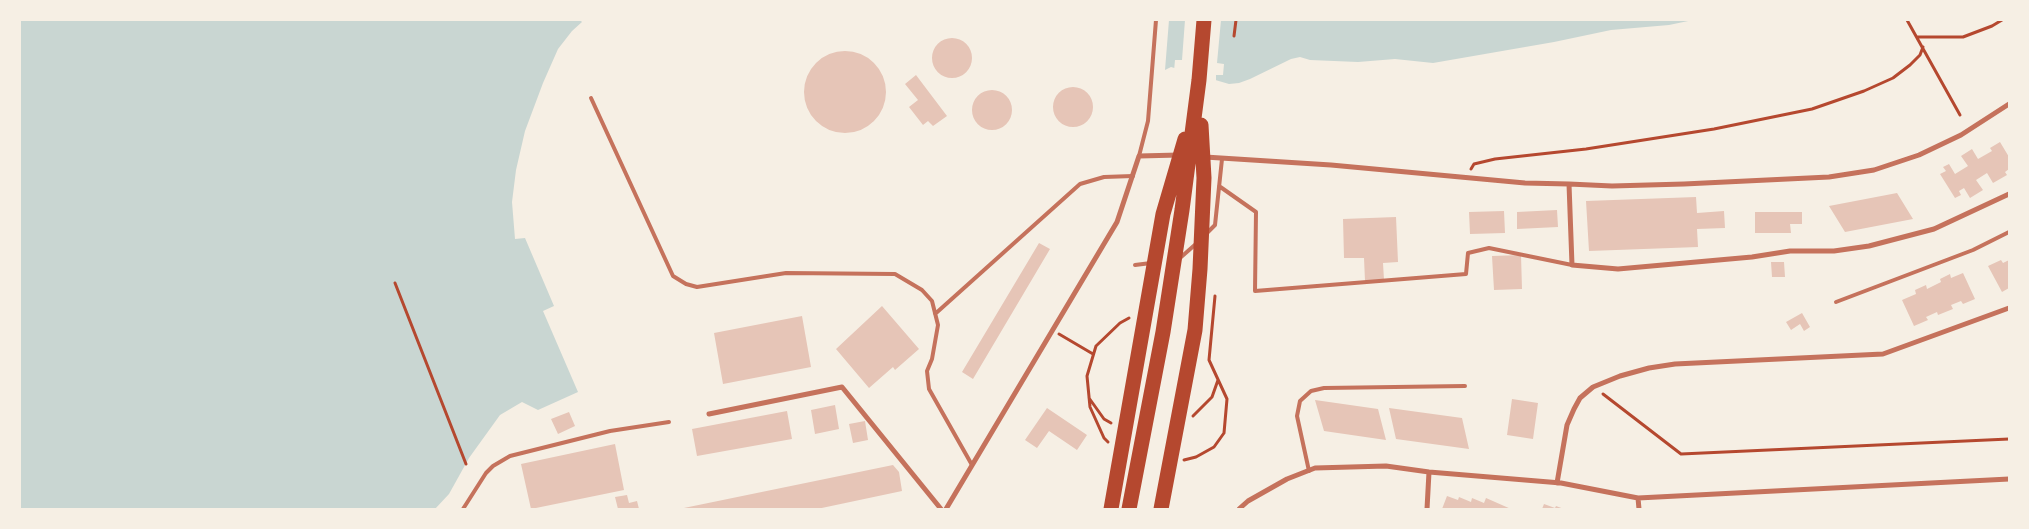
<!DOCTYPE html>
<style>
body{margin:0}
#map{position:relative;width:2029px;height:529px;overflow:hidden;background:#f6efe4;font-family:Karla,sans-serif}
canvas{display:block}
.frame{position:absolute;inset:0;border:21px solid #f6efe4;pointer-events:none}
</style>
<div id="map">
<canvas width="2029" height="529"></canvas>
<div class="frame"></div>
</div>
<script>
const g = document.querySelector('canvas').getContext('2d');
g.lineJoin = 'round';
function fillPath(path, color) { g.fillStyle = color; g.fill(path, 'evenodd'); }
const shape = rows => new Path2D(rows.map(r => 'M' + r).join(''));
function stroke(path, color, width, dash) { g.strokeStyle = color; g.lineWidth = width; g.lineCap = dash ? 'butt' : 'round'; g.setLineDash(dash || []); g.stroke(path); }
const water = shape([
 [20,20,580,20,582,22,572,31,558,49,543,83,525,131,516,170,512,202,515,239,525,238,554,306,543,311,578,392,538,410,522,402,500,415,469,458,449,494,435,509,20,509],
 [1169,20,1693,20,1669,25,1611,30,1554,42,1433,63,1395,59,1358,62,1310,60,1300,57,1291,59,1250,79,1239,83,1229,84,1171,67,1165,70]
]);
const pier = shape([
 [1185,20,1221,20,1217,63,1224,64,1223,75,1216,75,1216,83,1174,71,1175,60,1182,60]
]);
const building = shape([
 '932 58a20 20 0 1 1 40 0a20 20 0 1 1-40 0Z',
 '804 92a41 41 0 1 1 82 0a41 41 0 1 1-82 0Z',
 [916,75,947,116,933,126,928,121,923,125,909,107,918,100,905,84],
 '1053 107a20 20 0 1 1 40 0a20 20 0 1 1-40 0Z',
 '972 110a20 20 0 1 1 40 0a20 20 0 1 1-40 0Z',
 [2000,142,2009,157,2009,169,2005,172,2007,175,1993,183,1987,173,1976,180,1983,190,1970,198,1964,188,1959,191,1961,195,1955,198,1940,174,1946,171,1943,167,1949,164,1955,174,1968,166,1961,156,1972,149,1978,159,1992,151,1990,148],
 [1897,193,1913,219,1845,232,1829,206],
 [1696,197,1697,213,1724,211,1725,228,1697,229,1698,247,1589,251,1586,201],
 [1557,210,1558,227,1517,229,1517,212],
 [1504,211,1505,233,1470,234,1469,212],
 [1755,212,1802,212,1802,224,1790,224,1791,233,1755,233],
 [1396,217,1398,262,1383,263,1384,280,1365,281,1364,258,1344,258,1343,219],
 [1039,243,1050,249,973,379,962,372],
 [1521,255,1522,289,1494,290,1492,256],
 [2001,260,2003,263,2009,260,2009,288,2002,292,1988,266],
 [1771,262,1784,262,1785,277,1772,277],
 [1963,273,1975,299,1963,304,1961,301,1951,305,1953,309,1938,315,1937,312,1926,317,1928,320,1914,326,1902,300,1916,294,1915,290,1926,285,1927,289,1941,282,1940,279,1950,274,1951,278],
 [882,306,919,349,895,370,893,367,869,388,836,349],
 [1802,313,1810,327,1804,331,1800,324,1791,330,1786,322],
 [802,316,811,367,723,384,714,333],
 [1512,399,1538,403,1533,439,1507,435],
 [1315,400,1378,409,1386,440,1324,431],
 [835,405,839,429,815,434,811,410],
 [1047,408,1087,435,1077,450,1049,431,1037,448,1025,440],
 [1389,408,1462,418,1469,449,1396,439],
 [787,411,792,439,697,456,692,429],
 [569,412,575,426,558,434,551,419],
 [865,421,868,440,853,443,849,424],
 [615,444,624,490,531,509,521,464],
 [893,465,899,472,902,491,817,509,679,509],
 [627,495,629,503,637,501,639,509,618,509,615,497],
 [1447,496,1458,500,1459,497,1471,502,1472,498,1484,503,1486,498,1511,509,1442,509],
 [1544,504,1555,508,1556,506,1564,509,1542,509]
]);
const path = shape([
 [1907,20,1960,115],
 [1234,36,1236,20],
 [1917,37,1963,37,1992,26,2002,20],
 [1471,169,1474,164,1495,159,1586,149,1714,129,1812,109,1864,91,1893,78,1910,65,1920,55,1923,47],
 [395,283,466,464],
 [1059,334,1093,354],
 [1603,394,1681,454,2009,439],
 [1089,398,1104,419,1111,423],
 [1193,416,1212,397,1218,380],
 [1108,442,1104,438,1090,407,1087,376,1096,346,1120,323,1129,318],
 [1184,460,1196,457,1214,447,1224,433,1227,399,1209,360,1215,296]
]);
const service = shape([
 [591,98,673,276,686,284,697,287,786,273,895,274,922,290,932,301,938,325,932,359,927,371,929,389,972,465],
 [1139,156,1148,121,1156,20],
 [1219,186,1256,212,1255,291,1466,274,1468,253,1489,248,1572,265],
 [1207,233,1215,225,1222,159],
 [1180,258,1197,243],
 [1135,265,1151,263],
 [1836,302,1973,250,2009,232],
 [935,314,1080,184,1104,177,1133,176],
 [1309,471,1297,416,1300,401,1311,391,1324,388,1465,386],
 [463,509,486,473,493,466,510,456,610,431,669,422]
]);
const minor = shape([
 [1205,157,1331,165,1525,183,1569,184,1612,186,1684,184,1829,177,1874,170,1919,155,1961,135,2009,104],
 [1569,184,1572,265,1618,269,1752,257,1790,251,1834,251,1869,246,1934,229,2009,194],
 [709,414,842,387,941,509],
 [1557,483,1567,425,1574,409,1580,398,1593,387,1620,376,1649,368,1675,364,1883,354,2009,308],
 [1638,498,1639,509],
 [946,509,1117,222,1139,156,1179,155],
 [1239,509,1248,501,1287,479,1315,468,1386,466,1429,472,1561,483,1638,498,2009,479],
 [1427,509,1429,472]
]);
const motorway = shape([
 [1111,509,1163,214,1185,139],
 [1129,509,1163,332,1182,210,1199,80,1204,20],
 [1161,509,1195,330,1200,269,1204,178,1201,125]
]);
fillPath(water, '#c9d6d2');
fillPath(pier, '#f6efe4');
fillPath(building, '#e6c5b7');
stroke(path, '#b5482f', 3);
stroke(service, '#c5725c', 4);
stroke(minor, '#c5725c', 5);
stroke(motorway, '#b5482f', 15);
</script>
